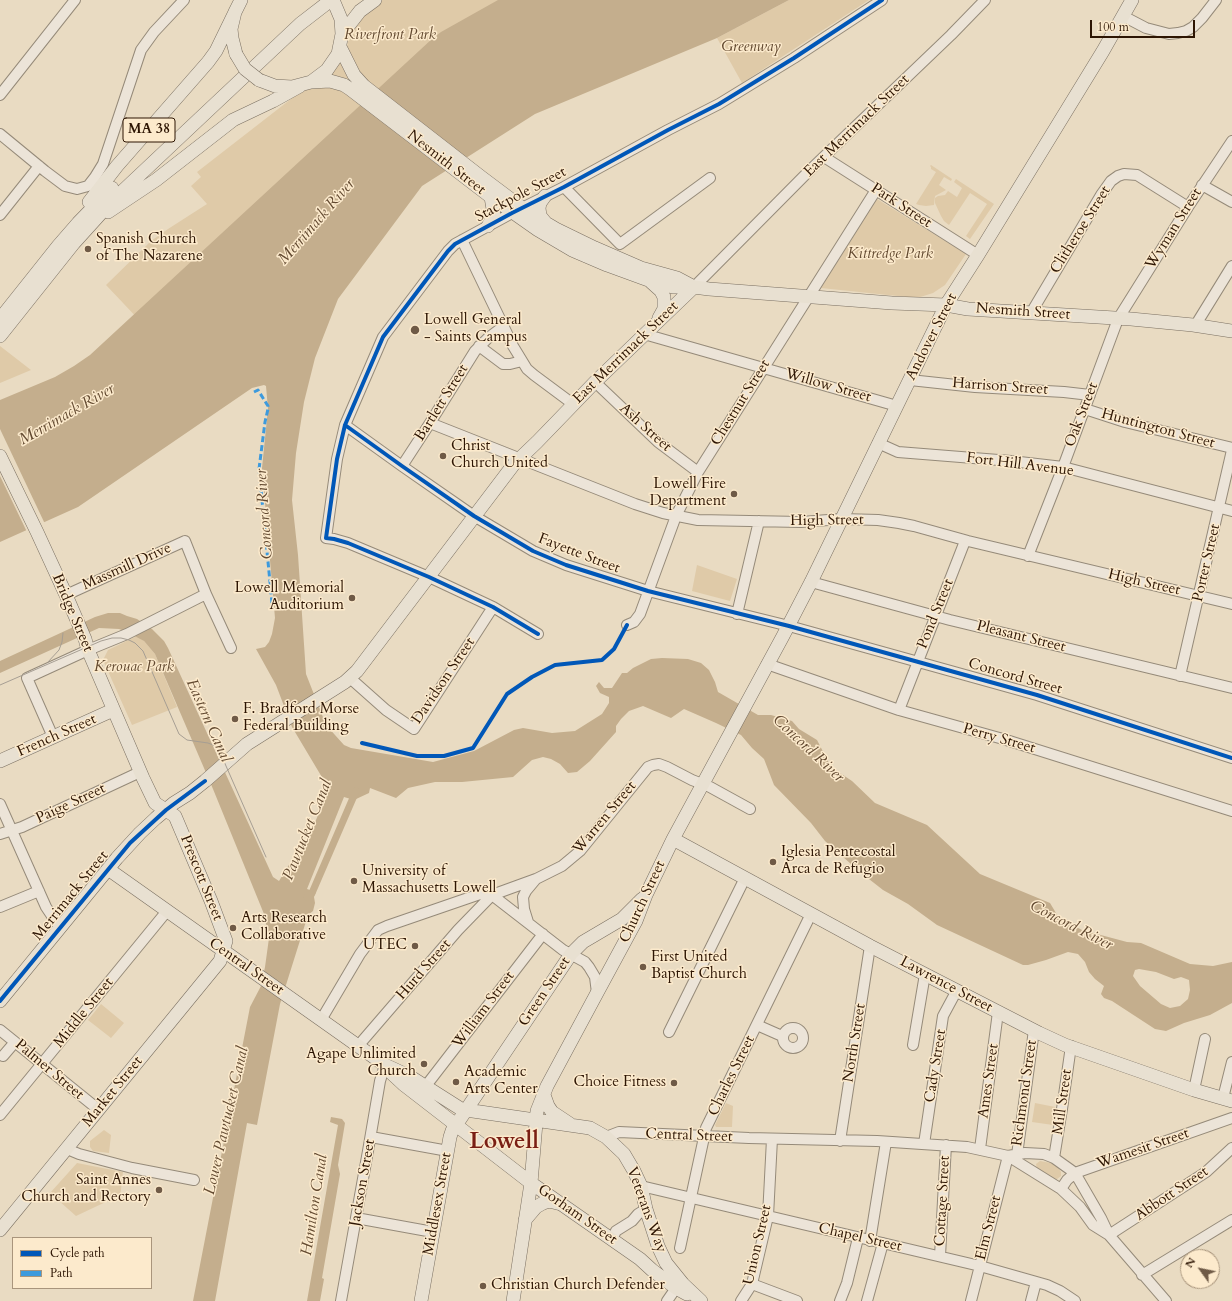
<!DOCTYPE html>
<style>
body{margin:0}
#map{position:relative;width:1232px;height:1301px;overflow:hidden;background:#e9dbc2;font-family:Cardo,serif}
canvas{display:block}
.legend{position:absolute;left:12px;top:1237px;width:140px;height:52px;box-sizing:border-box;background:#fceacc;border:1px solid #a9957c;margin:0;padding:5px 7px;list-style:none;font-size:12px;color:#2d1503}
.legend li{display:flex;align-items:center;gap:8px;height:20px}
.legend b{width:20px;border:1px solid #a9957c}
.north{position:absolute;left:1180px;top:1249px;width:40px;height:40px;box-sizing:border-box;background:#fceacc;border:1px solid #a9957c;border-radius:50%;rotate:303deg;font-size:11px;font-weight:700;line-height:16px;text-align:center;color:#2d1503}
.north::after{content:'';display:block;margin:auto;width:14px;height:18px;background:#6f5a46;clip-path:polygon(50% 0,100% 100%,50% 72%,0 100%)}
.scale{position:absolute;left:1090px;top:20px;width:105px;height:18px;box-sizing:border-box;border:2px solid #2d1503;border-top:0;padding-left:5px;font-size:12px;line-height:14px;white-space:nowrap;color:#2d1503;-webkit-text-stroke:3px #fceacc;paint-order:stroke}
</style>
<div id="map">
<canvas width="1232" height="1301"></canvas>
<ul class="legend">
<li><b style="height:5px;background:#0057b8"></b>Cycle path</li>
<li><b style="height:5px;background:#3d9add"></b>Path</li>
</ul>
<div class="north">N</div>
<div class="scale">100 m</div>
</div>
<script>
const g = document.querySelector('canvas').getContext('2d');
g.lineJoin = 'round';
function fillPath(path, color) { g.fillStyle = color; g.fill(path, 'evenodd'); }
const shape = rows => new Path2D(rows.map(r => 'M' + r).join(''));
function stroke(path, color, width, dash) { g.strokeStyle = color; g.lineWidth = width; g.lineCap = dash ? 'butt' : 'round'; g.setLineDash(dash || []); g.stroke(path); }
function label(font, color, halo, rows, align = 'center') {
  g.font = font + ' Cardo,serif'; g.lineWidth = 3; g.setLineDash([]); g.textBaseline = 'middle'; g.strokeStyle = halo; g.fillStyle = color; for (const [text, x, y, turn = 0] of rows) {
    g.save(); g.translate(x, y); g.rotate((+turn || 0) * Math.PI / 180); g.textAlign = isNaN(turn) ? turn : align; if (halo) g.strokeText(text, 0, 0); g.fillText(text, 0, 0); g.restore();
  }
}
const green = shape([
 [374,0,506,0,141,322,106,285,151,241,168,229,207,204,191,186,201,177,197,172,345,57,350,32],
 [789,0,869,0,742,83,717,38],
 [931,165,952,179,951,181,944,177,939,185,946,190,935,196,934,205,926,206,919,205,916,204,936,172,931,169,931,167,930,166],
 [956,179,994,204,970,239,966,236,987,204,970,193,949,225,944,221,941,216,935,203,935,198,938,196,945,195,948,191,957,197,962,188,954,182],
 [877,199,966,254,945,285,933,293,917,298,821,288],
 [0,346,31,370,0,383],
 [697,565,737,579,730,601,692,591],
 [137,636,144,641,155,654,177,707,132,725,103,660,108,650],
 [101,1004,124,1023,111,1038,88,1020],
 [726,1103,733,1106,732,1127,716,1127,715,1125],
 [1035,1103,1055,1107,1053,1125,1032,1122],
 [104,1130,111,1135,109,1153,93,1151,90,1147,90,1141],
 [1040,1161,1051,1163,1057,1166,1061,1172,1061,1176,1057,1179,1053,1179,1037,1169,1036,1164],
 [77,1163,123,1172,120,1198,112,1199,76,1216,50,1193]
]);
const water = shape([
 [498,0,789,0,717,38,535,114,422,186,338,299,315,358,304,402,296,453,292,500,298,555,306,674,326,725,344,745,351,748,433,762,474,751,514,730,523,728,552,733,575,731,602,714,609,703,609,697,600,693,596,686,599,682,604,688,612,688,622,673,627,673,633,668,651,659,662,658,688,659,701,663,709,670,715,682,718,692,758,715,771,715,792,721,799,729,817,740,831,767,852,781,875,803,927,825,980,874,1050,903,1059,918,1082,930,1127,942,1141,943,1190,964,1213,966,1232,962,1232,1003,1210,1015,1184,1023,1166,1031,1155,1029,1112,1001,1104,998,1101,994,1104,986,1095,979,1089,972,1085,962,1078,954,1068,952,1046,960,1028,965,1023,965,937,925,908,904,883,890,860,872,825,841,811,823,774,785,764,759,752,748,741,735,716,723,684,709,671,718,643,706,629,711,621,719,616,726,616,732,590,761,577,772,568,773,560,764,551,759,543,757,532,760,513,777,462,782,435,782,408,788,396,798,370,788,369,793,354,800,344,797,307,889,316,892,314,897,315,903,313,911,308,915,280,1004,257,1125,247,1123,215,1301,193,1301,250,1007,261,986,265,967,269,938,264,914,213,789,155,654,144,641,127,632,119,629,99,628,0,673,0,661,95,617,108,613,120,613,127,616,137,619,152,629,164,641,168,648,273,877,279,881,292,860,300,855,303,851,329,789,292,727,276,685,256,649,265,647,269,642,272,634,275,618,262,468,268,409,266,386,264,385,252,388,78,507,0,542,0,400,55,377,74,366,90,355,433,38,441,32],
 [1139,969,1156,972,1174,979,1181,977,1189,980,1190,990,1188,999,1180,1006,1170,1008,1161,1004,1140,986,1133,976,1135,970],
 [331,1117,342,1119,345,1123,338,1165,340,1174,322,1278,324,1279,320,1301,307,1301,338,1125,330,1122]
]);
const pier = shape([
 [0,429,45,524,27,532,0,476]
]);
const canal = shape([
 [307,897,312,893,356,791]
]);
const minor = shape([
 [1123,16,1146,28,1169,34,1178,33,1186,31,1193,27,1202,18,1216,0],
 [0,95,75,0],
 [0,134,45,171,65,186,77,189,88,186,95,177,103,164,141,50,154,32,184,0],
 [824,157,978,255],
 [1202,185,1232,202],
 [564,187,620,244,710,178],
 [0,215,39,166],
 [462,240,513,346,527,369,534,375,573,404],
 [694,287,811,169,951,35,985,0],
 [1031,313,1101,195,1111,181,1118,176,1124,174,1137,175,1188,207],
 [1195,326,1232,266],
 [644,334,897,406],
 [479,346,503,364,510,364,522,361],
 [910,380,975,387,1064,392,1090,395],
 [595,382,658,442,698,472],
 [1085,409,1125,422,1232,448],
 [430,423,635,504,663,513,698,520,801,522,842,519,878,520,899,523,914,526,968,541,1232,604],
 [345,425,402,466,474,516,533,551,566,565,648,591,789,626,1037,695,1232,758],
 [878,443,898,452,1011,461,1063,467,1232,511],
 [402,466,430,423,475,351,488,338,504,326],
 [1028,556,1063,467,1118,319,1188,207,1232,141],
 [811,582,950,620,1232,688],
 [206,594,231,648],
 [737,614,759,521],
 [627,625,634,622,640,614,676,516,698,472,876,190],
 [538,634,493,607,429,577,348,543,334,539,326,538,337,459,345,425,383,337,448,251,455,244,512,213,564,187,668,130,719,104,794,58,882,0],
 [767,664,899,710,1003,739,1232,811],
 [1180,676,1232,450],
 [350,678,386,710,414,729,493,607],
 [899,710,965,541],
 [53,737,27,678,88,650,127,634,206,594,185,541,66,595],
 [0,804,46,907,60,928],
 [0,834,22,827,140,772],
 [492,895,563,950,585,962,589,967,595,977,597,993],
 [0,907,39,891],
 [528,922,524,909,523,897,526,891,536,879],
 [321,1020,360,954,378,930,387,926,480,894,492,895,536,879,562,866,580,851,648,767,653,765,659,764,667,767,692,780,710,787,750,809],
 [757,1025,782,1036],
 '783 1038a10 10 0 1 1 20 0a10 10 0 1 1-20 0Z',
 [0,1030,99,1110],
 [669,1032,745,878],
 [913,1045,925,974],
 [358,1046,458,930,492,895],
 [3,1056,15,1042],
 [425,1087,543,934],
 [1194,1090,1205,1039],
 [1223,1098,1232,1062],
 [0,1115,167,911],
 [371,1137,448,1151],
 [606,1137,619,1132,749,1138,877,1141,967,1147,1008,1156,1025,1153,1044,1154,1054,1158,1075,1173,1101,1218,1109,1235,1166,1301],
 [840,1141,870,946],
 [924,1144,943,1016,957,990],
 [67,1149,79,1154,132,1168,194,1180],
 [980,1149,998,1012],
 [1017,1155,1034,1030],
 [1008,1156,1061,1189,1080,1207,1093,1225,1109,1235],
 [1054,1158,1062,1109,1071,1046],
 [641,1186,980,1266,1047,1285,1060,1291,1075,1301],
 [1061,1189,1067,1180,1075,1173,1232,1118],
 [356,1218,433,1232],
 [1109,1235,1206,1172,1232,1148],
 [612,1239,616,1231,632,1221,638,1214,646,1209],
 [870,1241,886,1142],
 [680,1248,706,1128,811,914],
 [940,1256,946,1145],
 [1142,1275,1232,1220],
 [752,1284,797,1301],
 [341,1301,368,1151,380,1081,385,1065],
 [667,1301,676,1288],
 [741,1301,752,1284,768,1216,772,1139],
 [840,1301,847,1283,858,1238],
 [867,1301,883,1243],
 [971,1301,1008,1156],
 [1031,1301,1036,1282]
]);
const major = shape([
 [342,34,360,11,375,0],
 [340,47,354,75,364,86,481,177,529,213,556,229,595,248,641,268,677,278,692,286],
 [236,54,232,38,231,29,235,12,241,0],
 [259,80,275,86,292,87,311,82,327,70,338,54,342,34,341,19,333,0],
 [311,82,330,81,344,85,350,89,491,197,538,230,572,250,607,265,659,284,673,287,694,287,709,289,892,303,946,305,968,309,1131,319,1193,325,1232,331],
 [545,196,540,203,539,208,540,216,545,222],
 [89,202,117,166,208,62,216,51,235,12],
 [108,212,156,180,233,120,273,101,300,86],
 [488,226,494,215,491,197],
 [651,282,661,291,664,297,664,309,659,318],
 [0,319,58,246,78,223,112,188],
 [0,336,74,243,112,201,300,24,331,0],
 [0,456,37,532,66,595,85,639,88,650,143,778,155,803,175,816,211,901,226,941,220,961,0,1230],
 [0,761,113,710],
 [673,839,870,946,1039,1033,1065,1045,1194,1090,1232,1101],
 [108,869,385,1065,409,1076,461,1109,466,1110,590,1128,606,1137,624,1154,634,1171,641,1186,646,1209,658,1246,666,1263,683,1284,701,1301],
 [0,1001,117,858,140,833,156,818,174,803,190,793,205,781,247,744,345,682,357,671,514,464,537,442,595,382,694,287],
 [388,1070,403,1084,531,1183,640,1259,652,1270,676,1288,687,1294],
 [544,1095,548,1106,552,1112,570,1124],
 [525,1220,536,1207,543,1203,549,1201,561,1204],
 [421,1301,450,1137,452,1131,571,954,583,942,622,919,642,899],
 [513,1301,531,1183,537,1111,547,1086,597,993,636,921,646,895,673,839,783,636,811,582,946,305,978,255,1103,51,1132,0]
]);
const tram = shape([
 [48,662,59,650,62,642,63,633],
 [0,685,101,641,112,638,121,638,129,640,135,643,143,651,179,734,187,740,208,743,213,745,219,750,266,857]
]);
const majorBridge = shape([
 [236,54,245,69,259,80]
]);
const quiet = shape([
 [254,392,258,390,268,406,268,409,265,422,259,469,272,603]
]);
const cycleway = shape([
 [345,425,402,466,474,516,533,551,566,565,648,591,789,626,1037,695,1232,758],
 [538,634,493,607,429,577,348,543,334,539,326,538,337,459,345,425,383,337,448,251,455,244,512,213,564,187,668,130,719,104,794,58,882,0],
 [362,743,417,756,444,756,473,748,507,694,532,677,555,665,602,660,614,649,627,625],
 [0,1001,130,843,166,810,205,781]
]);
const markers = [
 [88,249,4,"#6f5a46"],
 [415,330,5,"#6f5a46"],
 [443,456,4,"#6f5a46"],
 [734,494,4,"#6f5a46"],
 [352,598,4,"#6f5a46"],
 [235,719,4,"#6f5a46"],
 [773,862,4,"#6f5a46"],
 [354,881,4,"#6f5a46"],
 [233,928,4,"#6f5a46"],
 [415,946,4,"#6f5a46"],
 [643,967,4,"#6f5a46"],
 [424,1064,4,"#6f5a46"],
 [456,1082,4,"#6f5a46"],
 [674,1083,4,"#6f5a46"],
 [159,1190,4,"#6f5a46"],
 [483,1286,4,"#6f5a46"]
];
const shields = [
 [149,130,52]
];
const shieldNames = [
 ["MA 38",149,130]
];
const parkNames = [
 ["Riverfront Park",390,36],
 ["Greenway",751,48],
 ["Kittredge Park",890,255],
 ["Kerouac Park",134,668]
];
const streetNames = [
 ["East Merrimack Street",857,126,-44],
 ["Nesmith Street",446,163,38],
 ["Stackpole Street",521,195,-28],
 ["Park Street",901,206,33],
 ["Wyman Street",1174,229,-58],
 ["Clitheroe Street",1081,230,-58],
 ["Nesmith Street",1023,312,4],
 ["Andover Street",932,337,-63],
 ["East Merrimack Street",626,353,-44],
 ["Willow Street",828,386,16],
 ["Harrison Street",1000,387,4],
 ["Bartlett Street",442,403,-58],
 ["Chestnut Street",741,403,-58],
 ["Oak Street",1082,415,-69],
 ["Ash Street",645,428,42],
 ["Huntington Street",1158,429,15],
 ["Fort Hill Avenue",1020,465,7],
 ["High Street",827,521,-1],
 ["Fayette Street",579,554,21],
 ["Porter Street",1207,563,-77],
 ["Massmill Drive",127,567,-24],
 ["High Street",1144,583,13],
 ["Bridge Street",72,613,67],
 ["Pond Street",936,614,-68],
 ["Pleasant Street",1021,637,14],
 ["Concord Street",1015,677,16],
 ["Davidson Street",444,681,-56],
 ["French Street",57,736,-24],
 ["Perry Street",999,739,16],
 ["Paige Street",71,804,-25],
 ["Warren Street",605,818,-50],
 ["Prescott Street",201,878,68],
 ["Merrimack Street",71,896,-51],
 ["Church Street",643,902,-65],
 ["Central Street",246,967,35],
 ["Hurd Street",424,970,-49],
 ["Lawrence Street",946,985,28],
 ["Green Street",545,992,-56],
 ["William Street",484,1010,-53],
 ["Middle Street",84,1013,-51],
 ["North Street",855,1043,-81],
 ["Cady Street",936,1066,-81],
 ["Palmer Street",49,1070,40],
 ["Charles Street",732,1076,-64],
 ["Ames Street",989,1081,-82],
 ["Market Street",113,1092,-51],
 ["Richmond Street",1025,1093,-82],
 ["Mill Street",1063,1102,-82],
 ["Central Street",689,1136,2],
 ["Wamesit Street",1143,1149,-19],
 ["Jackson Street",363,1183,-80],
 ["Abbott Street",1172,1194,-34],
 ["Cottage Street",943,1201,-87],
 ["Middlesex Street",438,1204,-80],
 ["Veterans Way",646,1210,70],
 ["Gorham Street",577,1215,35],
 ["Elm Street",989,1228,-76],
 ["Chapel Street",860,1238,13],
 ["Union Street",758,1245,-77]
];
const poiNames = [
 ["Spanish Church",96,240],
 ["of The Nazarene",96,257],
 ["Lowell General",424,321],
 ["- Saints Campus",424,338],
 ["Christ",451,447],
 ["Church United",451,464],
 ["Lowell Fire",726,485,"right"],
 ["Department",726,502,"right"],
 ["Lowell Memorial",344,589,"right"],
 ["Auditorium",344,606,"right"],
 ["F. Bradford Morse",243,710],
 ["Federal Building",243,727],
 ["Iglesia Pentecostal",781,853],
 ["Arca de Refugio",781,870],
 ["University of",362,872],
 ["Massachusetts Lowell",362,889],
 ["Arts Research",241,919],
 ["Collaborative",241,936],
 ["UTEC",407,946,"right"],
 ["First United",651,958],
 ["Baptist Church",651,975],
 ["Agape Unlimited",416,1055,"right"],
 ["Church",416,1072,"right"],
 ["Academic",464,1073],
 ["Arts Center",464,1090],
 ["Choice Fitness",666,1083,"right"],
 ["Saint Annes",151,1181,"right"],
 ["Church and Rectory",151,1198,"right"],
 ["Christian Church Defender",491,1286]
];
const waterNames = [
 ["Merrimack River",317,222,-49],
 ["Merrimack River",67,415,-30],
 ["Concord River",265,514,-94],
 ["Eastern Canal",208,721,66],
 ["Concord River",808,749,43],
 ["Pawtucket Canal",308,830,-68],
 ["Concord River",1071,926,27],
 ["Lower Pawtucket Canal",227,1121,-77],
 ["Hamilton Canal",315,1205,-81]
];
const townNames = [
 ["Lowell",504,1143]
];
fillPath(green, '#dfcaa8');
fillPath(water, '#c4ae8d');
fillPath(pier, '#e9dbc2');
stroke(canal, '#c4ae8d', 7);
stroke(minor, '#958a79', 12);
stroke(major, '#7a6f61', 14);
stroke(minor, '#ece4d8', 10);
stroke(major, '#e8e0d1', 13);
stroke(tram, '#a69e93', 1);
stroke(majorBridge, '#7a6f61', 14, []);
stroke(majorBridge, '#e8e0d1', 13);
stroke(quiet, '#3d9add', 3, [6, 3]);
stroke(cycleway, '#0057b8', 4);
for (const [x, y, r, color] of markers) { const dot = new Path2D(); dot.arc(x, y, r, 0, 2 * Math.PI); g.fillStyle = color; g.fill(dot); stroke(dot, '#fceacc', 1.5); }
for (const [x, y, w] of shields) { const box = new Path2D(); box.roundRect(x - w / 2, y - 12, w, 24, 3); g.fillStyle = '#fceacc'; g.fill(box); stroke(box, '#2d1503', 1); }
label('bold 14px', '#2d1503', null, shieldNames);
label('italic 15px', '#60472e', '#fceacc', parkNames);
label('15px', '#2d1503', '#fceacc', streetNames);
label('15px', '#2d1503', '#fceacc', poiNames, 'left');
label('italic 16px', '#634a31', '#fceacc', waterNames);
label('bold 23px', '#7a1f14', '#fceacc', townNames);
</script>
